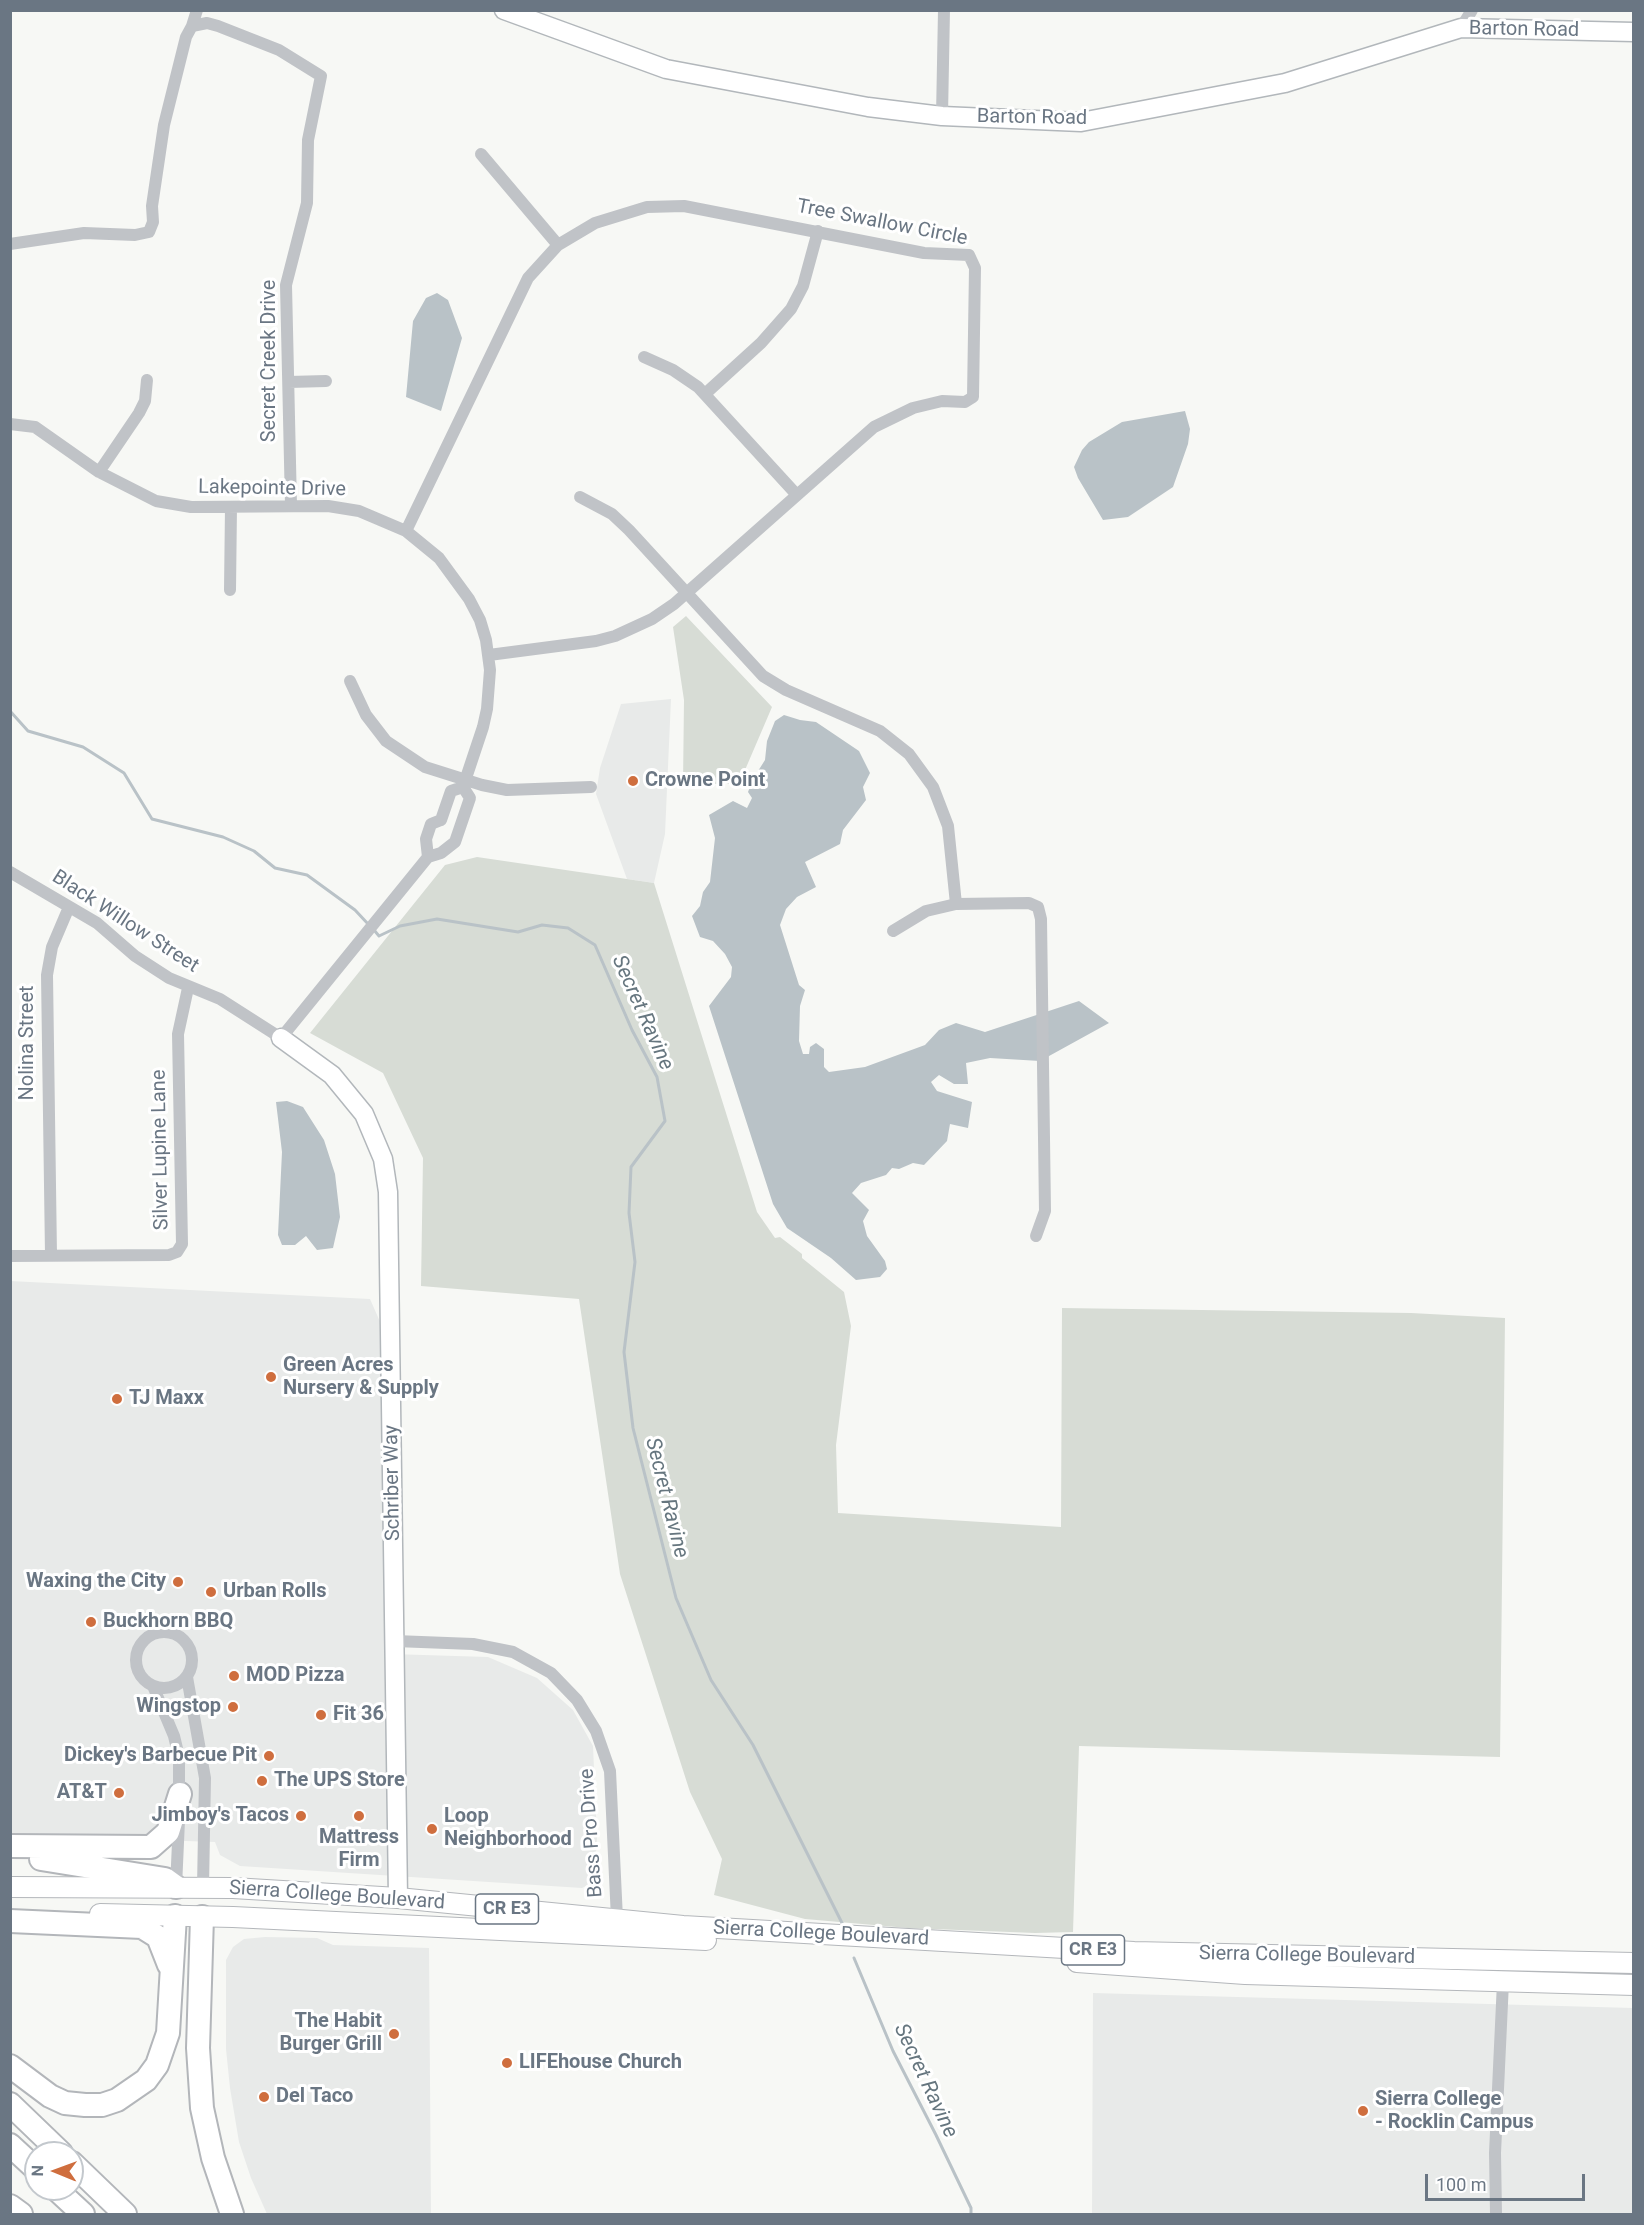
<!DOCTYPE html>
<style>
body{margin:0}
#map{position:relative;width:1644px;height:2225px;overflow:hidden;background:#f7f8f5;font-family:Roboto,sans-serif}
canvas{display:block}
.frame{position:absolute;inset:0;border:12px solid #6a7683;pointer-events:none}
.north{position:absolute;left:24px;top:2141px;width:60px;height:60px;box-sizing:border-box;background:#fff;border:2px solid #c3c8cd;border-radius:50%;rotate:271deg;font-size:16px;font-weight:700;line-height:24px;text-align:center;color:#6a7683}
.north::after{content:'';display:block;margin:auto;width:21px;height:27px;background:#cf6e3e;clip-path:polygon(50% 0,100% 100%,50% 72%,0 100%)}
.scale{position:absolute;left:1425px;top:2174px;width:160px;height:27px;box-sizing:border-box;border:3px solid #6a7683;border-top:0;padding-left:8px;font-size:18px;line-height:21px;white-space:nowrap;color:#6a7683;-webkit-text-stroke:4px #fff;paint-order:stroke}
</style>
<div id="map">
<canvas width="1644" height="2225"></canvas>
<div class="frame"></div>
<div class="north">N</div>
<div class="scale">100 m</div>
</div>
<script>
const g = document.querySelector('canvas').getContext('2d');
g.lineJoin = 'round';
function fillPath(path, color) { g.fillStyle = color; g.fill(path, 'evenodd'); }
const shape = rows => new Path2D(rows.map(r => 'M' + r).join(''));
function stroke(path, color, width, dash) { g.strokeStyle = color; g.lineWidth = width; g.lineCap = dash ? 'butt' : 'round'; g.setLineDash(dash || []); g.stroke(path); }
function label(font, color, halo, rows, align = 'center') {
  g.font = font + ' Roboto,sans-serif'; g.lineWidth = 6; g.setLineDash([]); g.textBaseline = 'middle'; g.strokeStyle = halo; g.fillStyle = color; for (const [text, x, y, turn = 0] of rows) {
    g.save(); g.translate(x, y); g.rotate((+turn || 0) * Math.PI / 180); g.textAlign = isNaN(turn) ? turn : align; if (halo) g.strokeText(text, 0, 0); g.fillText(text, 0, 0); g.restore();
  }
}
const built = shape([
 [671,699,665,834,654,883,627,879,596,794,600,768,621,704],
 [10,1281,370,1299,381,1324,391,1654,488,1657,537,1678,573,1710,593,1746,597,1838,594,1882,582,1888,240,1866,220,1855,215,1842,11,1835],
 [265,1937,317,1938,333,1945,429,1948,431,2214,267,2214,251,2178,239,2142,230,2088,226,2049,226,1960,233,1947,244,1939],
 [1093,1993,1633,2008,1633,2214,1092,2214]
]);
const green = shape([
 [686,616,772,707,739,784,683,784,684,700,673,627],
 [477,857,654,883,757,1212,775,1238,780,1237,802,1254,802,1258,844,1292,851,1326,836,1445,838,1513,1061,1527,1062,1308,1411,1313,1505,1318,1500,1757,1079,1746,1073,1932,1035,1933,908,1928,805,1919,714,1895,722,1859,690,1792,620,1574,579,1299,421,1286,423,1158,383,1073,310,1033,445,865]
]);
const water = shape([
 [437,293,448,300,462,338,441,411,406,397,413,321,426,298],
 [1185,411,1190,429,1188,444,1173,487,1128,517,1103,520,1078,478,1074,467,1082,450,1089,442,1122,422],
 [784,715,800,720,816,722,859,751,870,773,863,787,866,800,843,830,840,844,805,862,816,887,797,897,786,909,780,925,799,985,805,990,800,1006,799,1041,803,1054,809,1054,810,1047,816,1043,824,1049,824,1067,829,1072,865,1067,925,1045,939,1030,956,1023,985,1032,1079,1001,1109,1023,1040,1061,990,1058,966,1063,968,1084,954,1084,939,1075,931,1082,937,1091,972,1102,968,1128,950,1124,947,1141,924,1165,913,1163,899,1169,892,1168,886,1175,861,1183,852,1193,869,1210,863,1221,867,1236,885,1261,887,1269,880,1277,856,1280,831,1258,787,1228,773,1204,709,1006,731,977,732,967,725,954,713,941,700,937,692,916,700,906,703,892,710,882,715,838,709,815,733,801,747,808,752,798,748,792,753,779,765,760,767,741,775,721],
 [287,1101,303,1107,324,1140,335,1174,340,1217,333,1248,317,1250,306,1236,295,1245,282,1245,278,1235,282,1152,276,1102]
]);
const stream = shape([
 [10,711,28,731,83,747,124,773,152,819,223,837,254,851,275,868,307,875,355,910,369,925],
 [374,930,379,936,400,926,437,919,518,932,542,925,568,928,595,945,632,1030,657,1077,665,1121,631,1167,629,1213,635,1262,624,1352,633,1428,676,1598,711,1680,753,1745,843,1925],
 [854,1958,893,2051,936,2135,971,2208,971,2214]
]);
const street = shape([
 [192,26,197,10],
 [1461,28,1472,10],
 [942,116,944,10],
 [481,154,558,245],
 [10,244,84,233,135,235,149,232,153,222,152,206,164,125,186,37,192,26,207,23,218,26,279,50,321,76,308,140,307,203,286,285,291,506],
 [644,357,673,370,698,387,796,494],
 [289,382,326,381],
 [705,394,761,343,791,309,803,286,818,231],
 [10,424,35,427,99,472,156,501,191,507,328,506,359,511,406,531,439,558,469,599,480,620,486,640,490,670,487,709,483,727,463,787,451,791,441,820],
 [99,472,139,413,145,401,147,380],
 [580,497,612,514,629,530,763,676,786,690,880,731,909,754,933,787,948,826,956,904],
 [406,531,528,278,558,245,595,223,647,207,684,206,924,253,969,255,975,268,973,397,965,402,942,401,913,408,874,427,674,604,652,619,615,636,596,641,489,655],
 [230,590,231,507],
 [350,681,366,715,386,741,425,767,482,785,507,790,591,787],
 [428,857,426,839,431,824,441,820],
 [10,872,97,923,135,956,169,978,220,999,281,1038,428,857,441,853,455,842,470,798,463,787],
 [893,931,926,911,956,904,1029,903,1038,907,1041,919,1045,1211,1036,1236],
 [51,1255,47,975,52,947,69,907],
 [10,1256,169,1255,177,1252,182,1244,178,1034,188,988],
 '136 1660a28 28 0 1 1 56 0a28 28 0 1 1-56 0Z',
 [395,1641,473,1644,513,1652,551,1673,577,1700,596,1731,610,1771,617,1919],
 [187,1677,205,1778,203,1887],
 [153,1686,174,1736,179,1757,179,1800],
 [176,1887,179,1820],
 [1496,2214,1495,2153,1503,1982]
]);
const secondary = shape([
 [504,10,666,69,868,107,942,116,1081,122,1285,83,1461,28,1634,32],
 [281,1038,332,1075,364,1114,383,1159,388,1192,398,1898]
]);
const primary = shape([
 [10,1887,233,1888,398,1898,683,1926,1134,1952,1634,1963],
 [100,1914,233,1917,706,1940],
 [1077,1962,1245,1974,1634,1985]
]);
const highway = shape([
 [10,1846,151,1847,168,1832,180,1794],
 [41,1859,165,1879,176,1887],
 [202,1917,198,2048,202,2108,213,2158,232,2214],
 [10,1921,142,1927,158,1937,169,1965],
 [10,2066,50,2096,65,2103,85,2105,102,2105,117,2100,146,2080,157,2065,168,2033,175,1916],
 [10,2104,61,2153],
 [10,2145,36,2169],
 [72,2163,125,2214],
 [56,2189,83,2214],
 [10,2206,21,2214]
]);
const markers = [
 [633,781,6,"#cf6e3e"],
 [271,1377,6,"#cf6e3e"],
 [117,1399,6,"#cf6e3e"],
 [178,1582,6,"#cf6e3e"],
 [211,1592,6,"#cf6e3e"],
 [91,1622,6,"#cf6e3e"],
 [234,1676,6,"#cf6e3e"],
 [233,1707,6,"#cf6e3e"],
 [321,1715,6,"#cf6e3e"],
 [269,1756,6,"#cf6e3e"],
 [262,1781,6,"#cf6e3e"],
 [119,1793,6,"#cf6e3e"],
 [301,1816,6,"#cf6e3e"],
 [359,1816,6,"#cf6e3e"],
 [432,1829,6,"#cf6e3e"],
 [394,2034,6,"#cf6e3e"],
 [507,2063,6,"#cf6e3e"],
 [264,2097,6,"#cf6e3e"],
 [1363,2111,6,"#cf6e3e"]
];
const shields = [
 [507,1909,63],
 [1093,1950,63]
];
const shieldNames = [
 ["CR E3",507,1909],
 ["CR E3",1093,1950]
];
const streetNames = [
 ["Barton Road",1524,30,1],
 ["Barton Road",1032,118,1],
 ["Tree Swallow Circle",882,223,11],
 ["Secret Creek Drive",270,361,-90],
 ["Lakepointe Drive",272,489,1],
 ["Black Willow Street",125,922,33],
 ["Nolina Street",28,1043,-90],
 ["Silver Lupine Lane",161,1150,-91],
 ["Schriber Way",393,1483,-91],
 ["Bass Pro Drive",592,1833,-94],
 ["Sierra College Boulevard",337,1896,4],
 ["Sierra College Boulevard",821,1934,3],
 ["Sierra College Boulevard",1307,1956,1]
];
const poiNames = [
 ["Crowne Point",645,781],
 ["Green Acres",283,1366],
 ["Nursery & Supply",283,1389],
 ["TJ Maxx",129,1399],
 ["Waxing the City",166,1582,"right"],
 ["Urban Rolls",223,1592],
 ["Buckhorn BBQ",103,1622],
 ["MOD Pizza",246,1676],
 ["Wingstop",221,1707,"right"],
 ["Fit 36",333,1715],
 ["Dickey's Barbecue Pit",257,1756,"right"],
 ["The UPS Store",274,1781],
 ["AT&T",107,1793,"right"],
 ["Jimboy's Tacos",289,1816,"right"],
 ["Loop",444,1817],
 ["Neighborhood",444,1840],
 ["Mattress",359,1838,"center"],
 ["Firm",359,1861,"center"],
 ["The Habit",382,2022,"right"],
 ["Burger Grill",382,2045,"right"],
 ["LIFEhouse Church",519,2063],
 ["Del Taco",276,2097],
 ["Sierra College",1375,2100],
 ["- Rocklin Campus",1375,2123]
];
const waterNames = [
 ["Secret Ravine",642,1013,66],
 ["Secret Ravine",666,1498,76],
 ["Secret Ravine",925,2081,65]
];
fillPath(built, '#e8eae9');
fillPath(green, '#d7dcd5');
fillPath(water, '#b9c2c7');
stroke(stream, '#b9c2c7', 3);
stroke(secondary, '#b2b7bb', 21);
stroke(primary, '#b4b7bb', 22);
stroke(highway, '#b3b6ba', 26);
stroke(street, '#c0c3c7', 12);
stroke(secondary, '#fff', 18);
stroke(primary, '#fff', 20);
stroke(highway, '#fff', 22);
for (const [x, y, r, color] of markers) { const dot = new Path2D(); dot.arc(x, y, r, 0, 2 * Math.PI); g.fillStyle = color; g.fill(dot); stroke(dot, '#fff', 2); }
for (const [x, y, w] of shields) { const box = new Path2D(); box.roundRect(x - w / 2, y - 15, w, 30, 4.5); g.fillStyle = '#fff'; g.fill(box); stroke(box, '#6a7683', 1.5); }
label('bold 18px', '#6a7683', null, shieldNames);
label('20px', '#6a7683', '#fff', streetNames);
label('bold 20px', '#6a7683', '#fff', poiNames, 'left');
label('italic 21px', '#66767f', '#fff', waterNames);
</script>
